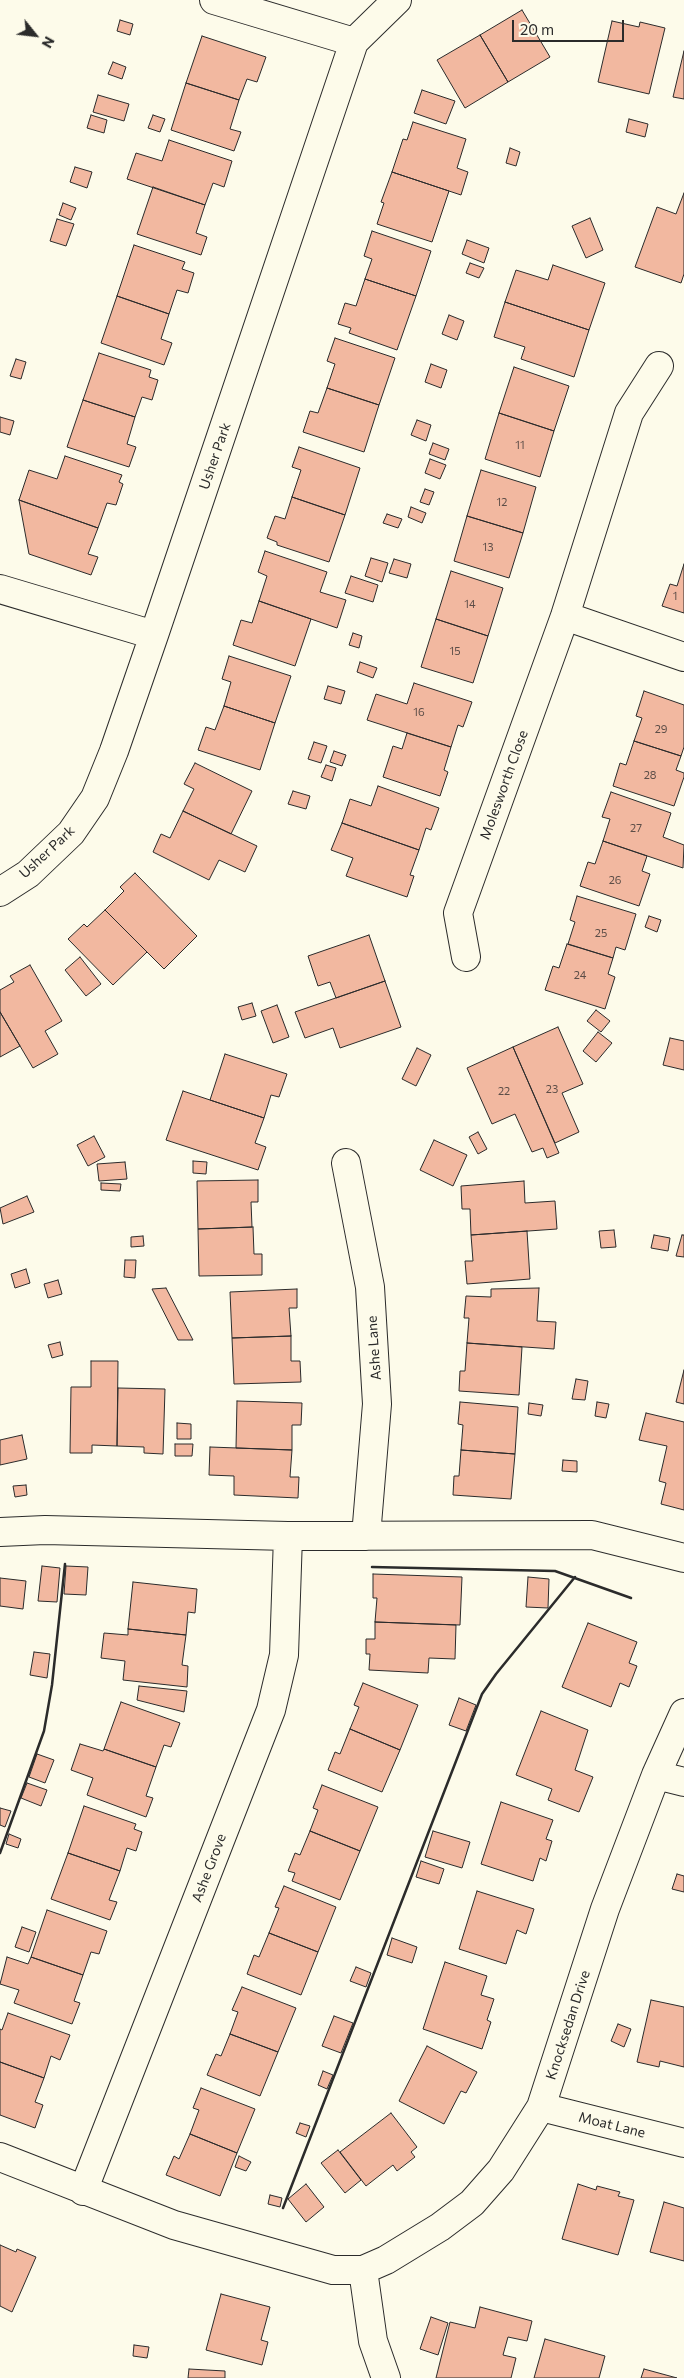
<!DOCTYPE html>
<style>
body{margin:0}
#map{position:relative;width:684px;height:2378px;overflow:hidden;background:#fdfbea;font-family:Commissioner,sans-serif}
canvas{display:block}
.north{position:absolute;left:10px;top:10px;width:50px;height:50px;-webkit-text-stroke:4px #fdfbea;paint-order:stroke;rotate:119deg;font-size:14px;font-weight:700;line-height:20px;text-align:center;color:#2b2b2b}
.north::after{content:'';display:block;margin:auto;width:18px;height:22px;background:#2b2b2b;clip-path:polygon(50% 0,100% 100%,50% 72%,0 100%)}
.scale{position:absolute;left:512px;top:20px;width:112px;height:22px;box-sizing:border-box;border:2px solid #2b2b2b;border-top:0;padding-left:6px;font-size:15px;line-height:18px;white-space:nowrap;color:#2b2b2b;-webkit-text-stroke:4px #fdfbea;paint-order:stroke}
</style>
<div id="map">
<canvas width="684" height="2378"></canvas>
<div class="north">N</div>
<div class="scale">20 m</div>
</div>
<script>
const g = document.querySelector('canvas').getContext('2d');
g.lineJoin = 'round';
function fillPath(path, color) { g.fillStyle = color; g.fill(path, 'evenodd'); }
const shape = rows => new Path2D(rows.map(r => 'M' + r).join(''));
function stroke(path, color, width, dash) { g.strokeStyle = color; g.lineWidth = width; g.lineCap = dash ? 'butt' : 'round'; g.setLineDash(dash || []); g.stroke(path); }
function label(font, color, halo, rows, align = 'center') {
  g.font = font + ' Commissioner,sans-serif'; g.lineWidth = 4; g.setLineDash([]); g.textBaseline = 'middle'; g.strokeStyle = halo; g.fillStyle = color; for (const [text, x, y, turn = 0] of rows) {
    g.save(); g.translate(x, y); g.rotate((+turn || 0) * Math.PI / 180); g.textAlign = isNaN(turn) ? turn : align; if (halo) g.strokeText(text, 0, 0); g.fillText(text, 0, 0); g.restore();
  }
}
const building = shape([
 [522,10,550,57,508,82,480,35,522,10],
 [120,20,133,24,130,35,117,31,120,20],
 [612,21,639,27,640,22,665,28,649,94,598,82,612,21],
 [480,35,508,82,465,108,437,60,480,35],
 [202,36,266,57,257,82,247,79,239,100,186,83,202,36],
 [684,51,684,99,673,97,684,51],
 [113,62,126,67,122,79,108,74,113,62],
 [186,83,239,100,230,129,241,132,234,151,171,130,186,83],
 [422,90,455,101,446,124,414,113,422,90],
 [98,95,129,104,124,121,93,112,98,95],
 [91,115,107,120,104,133,87,128,91,115],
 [153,115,165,119,160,132,148,128,153,115],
 [629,119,648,124,645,137,626,132,629,119],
 [413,122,466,139,457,168,468,172,461,195,392,172,403,139,407,140,413,122],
 [169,140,232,161,224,187,213,183,205,205,127,179,136,153,162,161,169,140],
 [510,148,520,152,516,166,506,163,510,148],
 [75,167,92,172,87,188,70,182,75,167],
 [392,172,449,191,432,242,377,224,384,203,381,202,392,172],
 [153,187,205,205,196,233,207,237,201,255,137,234,153,187],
 [684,193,684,274,681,283,635,267,657,207,676,214,684,193],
 [63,203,76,208,71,220,59,215,63,203],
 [590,218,603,250,586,258,572,226,590,218],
 [57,219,74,224,66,246,50,241,57,219],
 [372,231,431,251,416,296,365,279,372,259,364,256,372,231],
 [467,240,489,248,484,263,462,254,467,240],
 [134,245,185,262,182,269,194,273,188,293,177,290,169,314,117,296,134,245],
 [470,263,484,268,479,278,466,273,470,263],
 [553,265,605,283,589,330,505,302,516,270,548,280,553,265],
 [365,279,416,296,397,350,349,333,351,328,338,324,345,303,356,306,365,279],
 [117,296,169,314,161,339,172,343,164,365,101,343,117,296],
 [505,302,589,330,574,377,521,359,525,347,494,337,505,302],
 [449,315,464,321,457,340,442,334,449,315],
 [335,338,395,358,379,405,327,388,335,364,327,361,335,338],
 [99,353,151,370,149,377,158,380,152,400,142,397,135,417,83,400,99,353],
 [16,359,26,362,21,379,10,376,16,359],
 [431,364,447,370,441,388,425,382,431,364],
 [514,367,569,386,554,431,499,413,514,367],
 [327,388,379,405,364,452,303,432,310,411,318,413,327,388],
 [83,400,135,417,127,444,136,447,129,467,67,447,83,400],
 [499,413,554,431,540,477,485,459,499,413],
 [0,417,14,421,10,435,0,432,0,417],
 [417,420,431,425,426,441,411,435,417,420],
 [433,443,449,449,445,460,429,454,433,443],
 [299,447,360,468,345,515,292,497,301,470,292,467,299,447],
 [65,456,122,475,119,482,123,484,116,505,107,503,98,528,19,500,29,470,57,479,65,456],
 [430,459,446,465,440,479,425,473,430,459],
 [481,470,536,487,523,533,467,516,481,470],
 [425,489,434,492,429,505,420,502,425,489],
 [292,497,345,515,329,562,277,545,277,542,267,538,275,516,285,519,292,497],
 [19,500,98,528,88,554,98,557,91,575,29,554,19,500],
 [411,507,426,513,422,523,408,517,411,507],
 [387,514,402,519,398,528,383,523,387,514],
 [467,516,523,533,509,578,454,561,467,516],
 [265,551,327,572,320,592,346,600,337,628,259,601,267,576,258,572,265,551],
 [371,558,388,563,382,582,365,576,371,558],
 [394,559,411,564,407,578,389,573,394,559],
 [684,564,684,613,662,606,670,584,677,586,684,564],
 [451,571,503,588,488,636,436,619,451,571],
 [351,576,378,585,373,602,345,593,351,576],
 [259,601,311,619,295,666,233,645,241,620,252,623,259,601],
 [436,619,488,636,473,683,421,667,436,619],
 [353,633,362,636,359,648,349,645,353,633],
 [229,656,291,676,275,723,224,706,231,682,222,679,229,656],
 [360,662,377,668,373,678,357,672,360,662],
 [414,683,472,702,463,727,458,725,451,747,367,720,376,694,407,704,414,683],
 [328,686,345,691,341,704,324,699,328,686],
 [644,691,684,705,684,747,681,756,634,741,642,718,636,716,644,691],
 [224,706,275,723,260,770,198,750,206,727,215,730,224,706],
 [407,733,451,747,444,770,448,772,440,796,383,777,393,746,402,749,407,733],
 [634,741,681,756,676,770,684,773,684,777,674,806,613,786,620,763,626,765,634,741],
 [314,742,327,746,321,763,308,759,314,742],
 [334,751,346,755,342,766,330,762,334,751],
 [195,763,252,791,231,834,183,811,194,789,184,784,195,763],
 [326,765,336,768,332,781,321,777,326,765],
 [378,786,439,808,431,830,426,828,419,850,342,823,350,799,371,806,378,786],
 [293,791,310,796,306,809,288,804,293,791],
 [611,792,671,813,663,837,684,845,683,868,603,841,610,819,602,817,611,792],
 [183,811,257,846,245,872,219,860,209,880,153,852,161,834,170,838,183,811],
 [342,823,419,850,410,875,414,876,407,897,346,876,353,858,331,850,342,823],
 [603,841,647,856,642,871,650,874,639,906,580,886,588,862,595,864,603,841],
 [135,873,197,936,164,969,105,910,124,891,120,887,135,873],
 [577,896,636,914,625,950,616,947,613,958,568,944,575,922,570,920,577,896],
 [105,910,147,952,113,985,68,939,84,924,87,927,105,910],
 [649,916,661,920,657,932,645,927,649,916],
 [369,935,385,981,336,998,330,982,318,986,308,956,369,935],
 [567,944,613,958,608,974,615,977,605,1009,545,990,553,966,559,968,567,944],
 [80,957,101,984,86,996,65,970,80,957],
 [30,965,62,1021,45,1031,58,1054,33,1068,0,1012,0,990,14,982,10,976,30,965],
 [385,981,401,1027,340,1048,333,1028,305,1038,295,1012,385,981],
 [252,1003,256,1016,242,1020,238,1007,252,1003],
 [277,1005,289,1037,273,1043,261,1011,277,1005],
 [596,1010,610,1021,601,1032,587,1021,596,1010],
 [0,1012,20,1046,0,1057,0,1012],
 [558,1027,583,1084,562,1093,579,1132,555,1143,513,1047,558,1027],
 [598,1032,612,1043,596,1062,583,1051,598,1032],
 [670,1038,684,1041,684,1070,663,1065,670,1038],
 [513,1047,559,1153,547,1158,543,1148,532,1152,515,1114,492,1124,467,1068,513,1047],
 [417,1048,431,1055,416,1086,402,1079,417,1048],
 [225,1054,287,1074,279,1097,271,1095,264,1118,210,1100,225,1054],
 [183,1091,264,1118,255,1143,266,1147,258,1170,166,1140,183,1091],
 [478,1132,487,1149,478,1154,469,1137,478,1132],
 [94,1136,105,1157,88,1166,77,1145,94,1136],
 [434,1140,467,1155,453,1186,420,1170,434,1140],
 [193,1161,207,1162,206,1174,193,1173,193,1161],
 [125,1162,127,1179,99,1181,97,1164,125,1162],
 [258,1180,258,1202,251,1202,252,1227,198,1229,197,1181,258,1180],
 [524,1181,525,1203,555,1201,557,1229,471,1235,470,1209,462,1209,461,1186,524,1181],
 [101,1183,121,1184,120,1191,101,1190,101,1183],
 [27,1196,34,1212,3,1224,0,1208,27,1196],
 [253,1227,254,1254,262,1254,262,1275,199,1276,198,1229,253,1227],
 [614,1230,616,1247,601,1248,599,1231,614,1230],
 [527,1231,530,1279,467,1284,465,1261,473,1261,471,1235,527,1231],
 [654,1235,670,1238,668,1251,651,1248,654,1235],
 [682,1235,684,1235,684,1257,676,1256,682,1235],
 [143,1236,144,1246,131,1247,131,1237,143,1236],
 [125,1260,136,1260,135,1278,124,1277,125,1260],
 [26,1269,30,1283,15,1288,11,1274,26,1269],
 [58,1280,62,1294,48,1298,44,1284,58,1280],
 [166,1288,193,1340,178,1340,152,1289,166,1288],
 [539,1288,537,1321,556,1322,554,1349,467,1343,469,1318,464,1318,466,1296,491,1297,491,1289,539,1288],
 [297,1289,297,1308,289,1308,291,1336,232,1338,230,1292,297,1289],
 [291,1336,291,1361,300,1361,301,1382,234,1384,232,1338,291,1336],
 [60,1342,63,1355,52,1358,48,1345,60,1342],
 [467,1343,522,1347,519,1395,459,1391,460,1371,465,1371,467,1343],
 [91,1361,118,1361,117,1446,92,1445,92,1453,70,1453,71,1387,91,1387,91,1361],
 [684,1370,684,1404,676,1402,684,1370],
 [576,1379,588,1381,585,1400,572,1399,576,1379],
 [118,1388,165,1389,163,1454,144,1453,144,1447,117,1446,118,1388],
 [237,1401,302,1403,301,1425,292,1425,292,1450,236,1448,237,1401],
 [460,1402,518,1407,515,1454,461,1450,463,1425,458,1424,460,1402],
 [597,1402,609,1404,606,1418,595,1416,597,1402],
 [529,1403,543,1405,541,1416,528,1414,529,1403],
 [646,1413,684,1422,684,1510,661,1504,666,1483,659,1481,667,1446,639,1440,646,1413],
 [177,1423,191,1424,191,1439,177,1439,177,1423],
 [22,1435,27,1459,0,1465,0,1440,22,1435],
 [175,1444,193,1444,192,1456,175,1456,175,1444],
 [210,1447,292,1450,290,1477,299,1477,298,1498,234,1495,234,1476,209,1475,210,1447],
 [461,1450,515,1454,511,1499,453,1495,454,1476,459,1476,461,1450],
 [563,1460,577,1461,577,1472,562,1471,563,1460],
 [26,1485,27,1495,15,1497,13,1486,26,1485],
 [42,1566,60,1568,57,1602,38,1601,42,1566],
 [66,1566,88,1567,86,1595,64,1594,66,1566],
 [373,1574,462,1577,460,1625,375,1622,377,1598,373,1598,373,1574],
 [528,1577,549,1579,548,1608,526,1607,528,1577],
 [0,1578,26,1581,23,1609,0,1606,0,1578],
 [133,1582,197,1589,195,1613,188,1612,186,1635,128,1629,133,1582],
 [375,1622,456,1625,455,1659,429,1658,428,1673,369,1670,370,1654,366,1654,366,1639,375,1639,375,1622],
 [588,1623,637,1642,629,1663,637,1666,629,1687,620,1683,611,1707,562,1687,588,1623],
 [128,1629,186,1635,182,1665,188,1666,187,1687,123,1680,125,1661,101,1658,104,1633,128,1635,128,1629],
 [34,1652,50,1654,47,1678,30,1675,34,1652],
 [363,1683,418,1705,400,1750,350,1729,359,1707,354,1705,363,1683],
 [139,1686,187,1691,184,1712,137,1700,139,1686],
 [459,1698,476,1705,466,1731,449,1725,459,1698],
 [121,1702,180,1723,171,1747,164,1745,156,1767,104,1749,121,1702],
 [541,1711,588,1730,575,1770,593,1777,579,1812,548,1800,552,1789,516,1775,541,1711],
 [350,1729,400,1750,382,1792,328,1770,335,1752,340,1754,350,1729],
 [80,1744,103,1751,104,1749,156,1767,146,1796,153,1798,146,1817,87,1795,93,1778,71,1770,80,1744],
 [37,1754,54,1760,45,1783,29,1777,37,1754],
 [27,1783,47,1790,41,1806,21,1798,27,1783],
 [322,1785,378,1807,360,1851,310,1831,318,1810,313,1808,322,1785],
 [501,1802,553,1820,546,1839,552,1841,546,1861,540,1858,533,1881,481,1864,501,1802],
 [84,1806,136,1824,134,1829,142,1832,136,1851,127,1848,120,1871,68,1853,84,1806],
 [0,1808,11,1811,5,1827,0,1825,0,1808],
 [310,1831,360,1851,340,1900,292,1881,295,1873,288,1871,295,1853,300,1855,310,1831],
 [433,1831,470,1842,462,1868,425,1857,433,1831],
 [9,1834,21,1839,18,1848,6,1844,9,1834],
 [68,1853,120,1871,109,1900,117,1902,110,1920,51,1899,68,1853],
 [421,1861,444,1869,439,1884,416,1877,421,1861],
 [677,1874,684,1876,684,1892,672,1889,677,1874],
 [284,1886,336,1907,318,1952,269,1933,279,1908,275,1907,284,1886],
 [477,1891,534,1909,526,1934,517,1930,506,1964,459,1949,477,1891],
 [47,1910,107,1931,99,1954,91,1952,83,1975,31,1957,47,1910],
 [22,1927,36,1932,29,1952,15,1947,22,1927],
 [269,1933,318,1952,301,1995,247,1974,254,1955,259,1957,269,1933],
 [392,1938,417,1947,412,1963,387,1955,392,1938],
 [7,1957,28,1964,31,1957,83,1975,74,2001,80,2003,72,2024,14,2003,19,1990,0,1984,7,1957],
 [445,1962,487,1976,481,1995,494,1999,487,2020,491,2022,482,2049,423,2029,445,1962],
 [356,1967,371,1973,366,1987,350,1981,356,1967],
 [242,1987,296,2008,278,2052,230,2034,238,2012,232,2010,242,1987],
 [651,2000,684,2007,684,2067,660,2061,659,2067,637,2062,651,2000],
 [8,2013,70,2035,60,2060,51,2056,44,2078,0,2062,0,2029,2,2030,8,2013],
 [334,2016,353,2023,341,2053,322,2046,334,2016],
 [618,2024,631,2029,624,2047,611,2041,618,2024],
 [230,2034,278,2052,260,2096,207,2075,216,2054,221,2056,230,2034],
 [427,2046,477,2072,466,2093,461,2091,444,2124,399,2101,427,2046],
 [0,2062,44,2078,35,2102,43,2105,35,2128,0,2115,0,2062],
 [323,2071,333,2075,327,2089,318,2085,323,2071],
 [201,2088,255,2109,237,2153,190,2134,199,2110,193,2108,201,2088],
 [391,2113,417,2147,411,2152,415,2157,397,2171,393,2165,366,2186,340,2152,391,2113],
 [300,2123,310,2126,306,2137,296,2133,300,2123],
 [190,2134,237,2153,220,2196,166,2175,174,2156,179,2159,190,2134],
 [338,2150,361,2180,345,2193,321,2163,338,2150],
 [239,2156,251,2162,246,2171,235,2167,239,2156],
 [306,2184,324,2207,306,2222,288,2199,306,2184],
 [578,2184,596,2190,597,2186,620,2192,618,2196,634,2200,618,2255,562,2239,578,2184],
 [270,2195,282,2198,280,2207,268,2204,270,2195],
 [664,2202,684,2208,684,2261,650,2252,664,2202],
 [0,2245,16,2252,17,2249,36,2257,12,2312,0,2306,0,2245],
 [221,2294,270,2307,261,2340,268,2342,262,2365,206,2350,221,2294],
 [480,2307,532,2321,527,2341,508,2337,503,2355,516,2358,511,2378,436,2378,450,2322,475,2328,480,2307],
 [431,2317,448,2323,438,2355,420,2349,431,2317],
 [545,2339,605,2356,599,2378,534,2378,545,2339],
 [134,2345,149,2347,147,2358,133,2356,134,2345],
 [189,2369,225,2371,225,2378,188,2378,189,2369],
 [644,2369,677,2378,641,2378,644,2369]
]);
const minor = shape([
 [214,0,354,42],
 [0,589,154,635],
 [565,616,684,657],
 [0,892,28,874,71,833,95,798,114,751,154,635,354,42,397,0],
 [466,957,458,913,565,616,629,413,659,366],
 [346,1163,370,1287,377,1404,366,1536],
 [0,1532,45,1530,288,1536,592,1535,684,1558],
 [656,1775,684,1782],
 [541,2107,684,2143],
 [0,2157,174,2225,333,2270,363,2270,386,2260,440,2227,472,2203,501,2170,541,2107,605,1909,656,1775,684,1713],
 [83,2191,271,1710,284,1655,288,1536],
 [363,2270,373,2341,386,2378]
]);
const wall = shape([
 [372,1567,555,1571,631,1598],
 [0,1853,44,1731,52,1685,65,1564],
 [283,2208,482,1694,496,1674,575,1577]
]);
const numberNames = [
 ["11",520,445],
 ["12",502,502],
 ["13",488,547],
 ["1",675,596],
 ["14",470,604],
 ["15",455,651],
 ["16",419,712],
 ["29",661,729],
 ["28",650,775],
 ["27",636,828],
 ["26",615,880],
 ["25",601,933],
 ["24",580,975],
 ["23",552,1089],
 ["22",504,1091]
];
const streetNames = [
 ["Usher Park",215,456,-71],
 ["Molesworth Close",504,785,-70],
 ["Usher Park",47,852,-43],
 ["Ashe Lane",374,1348,-94],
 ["Ashe Grove",209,1868,-69],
 ["Knocksedan Drive",568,2025,-72],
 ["Moat Lane",612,2125,14]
];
fillPath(building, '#f2b8a0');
stroke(building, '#2b2b2b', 1);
stroke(minor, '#2b2b2b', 30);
stroke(minor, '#fdfbea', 28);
stroke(wall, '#2b2b2b', 2.5);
label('11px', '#5d4e48', null, numberNames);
label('14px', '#2b2b2b', '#fdfbea', streetNames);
</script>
